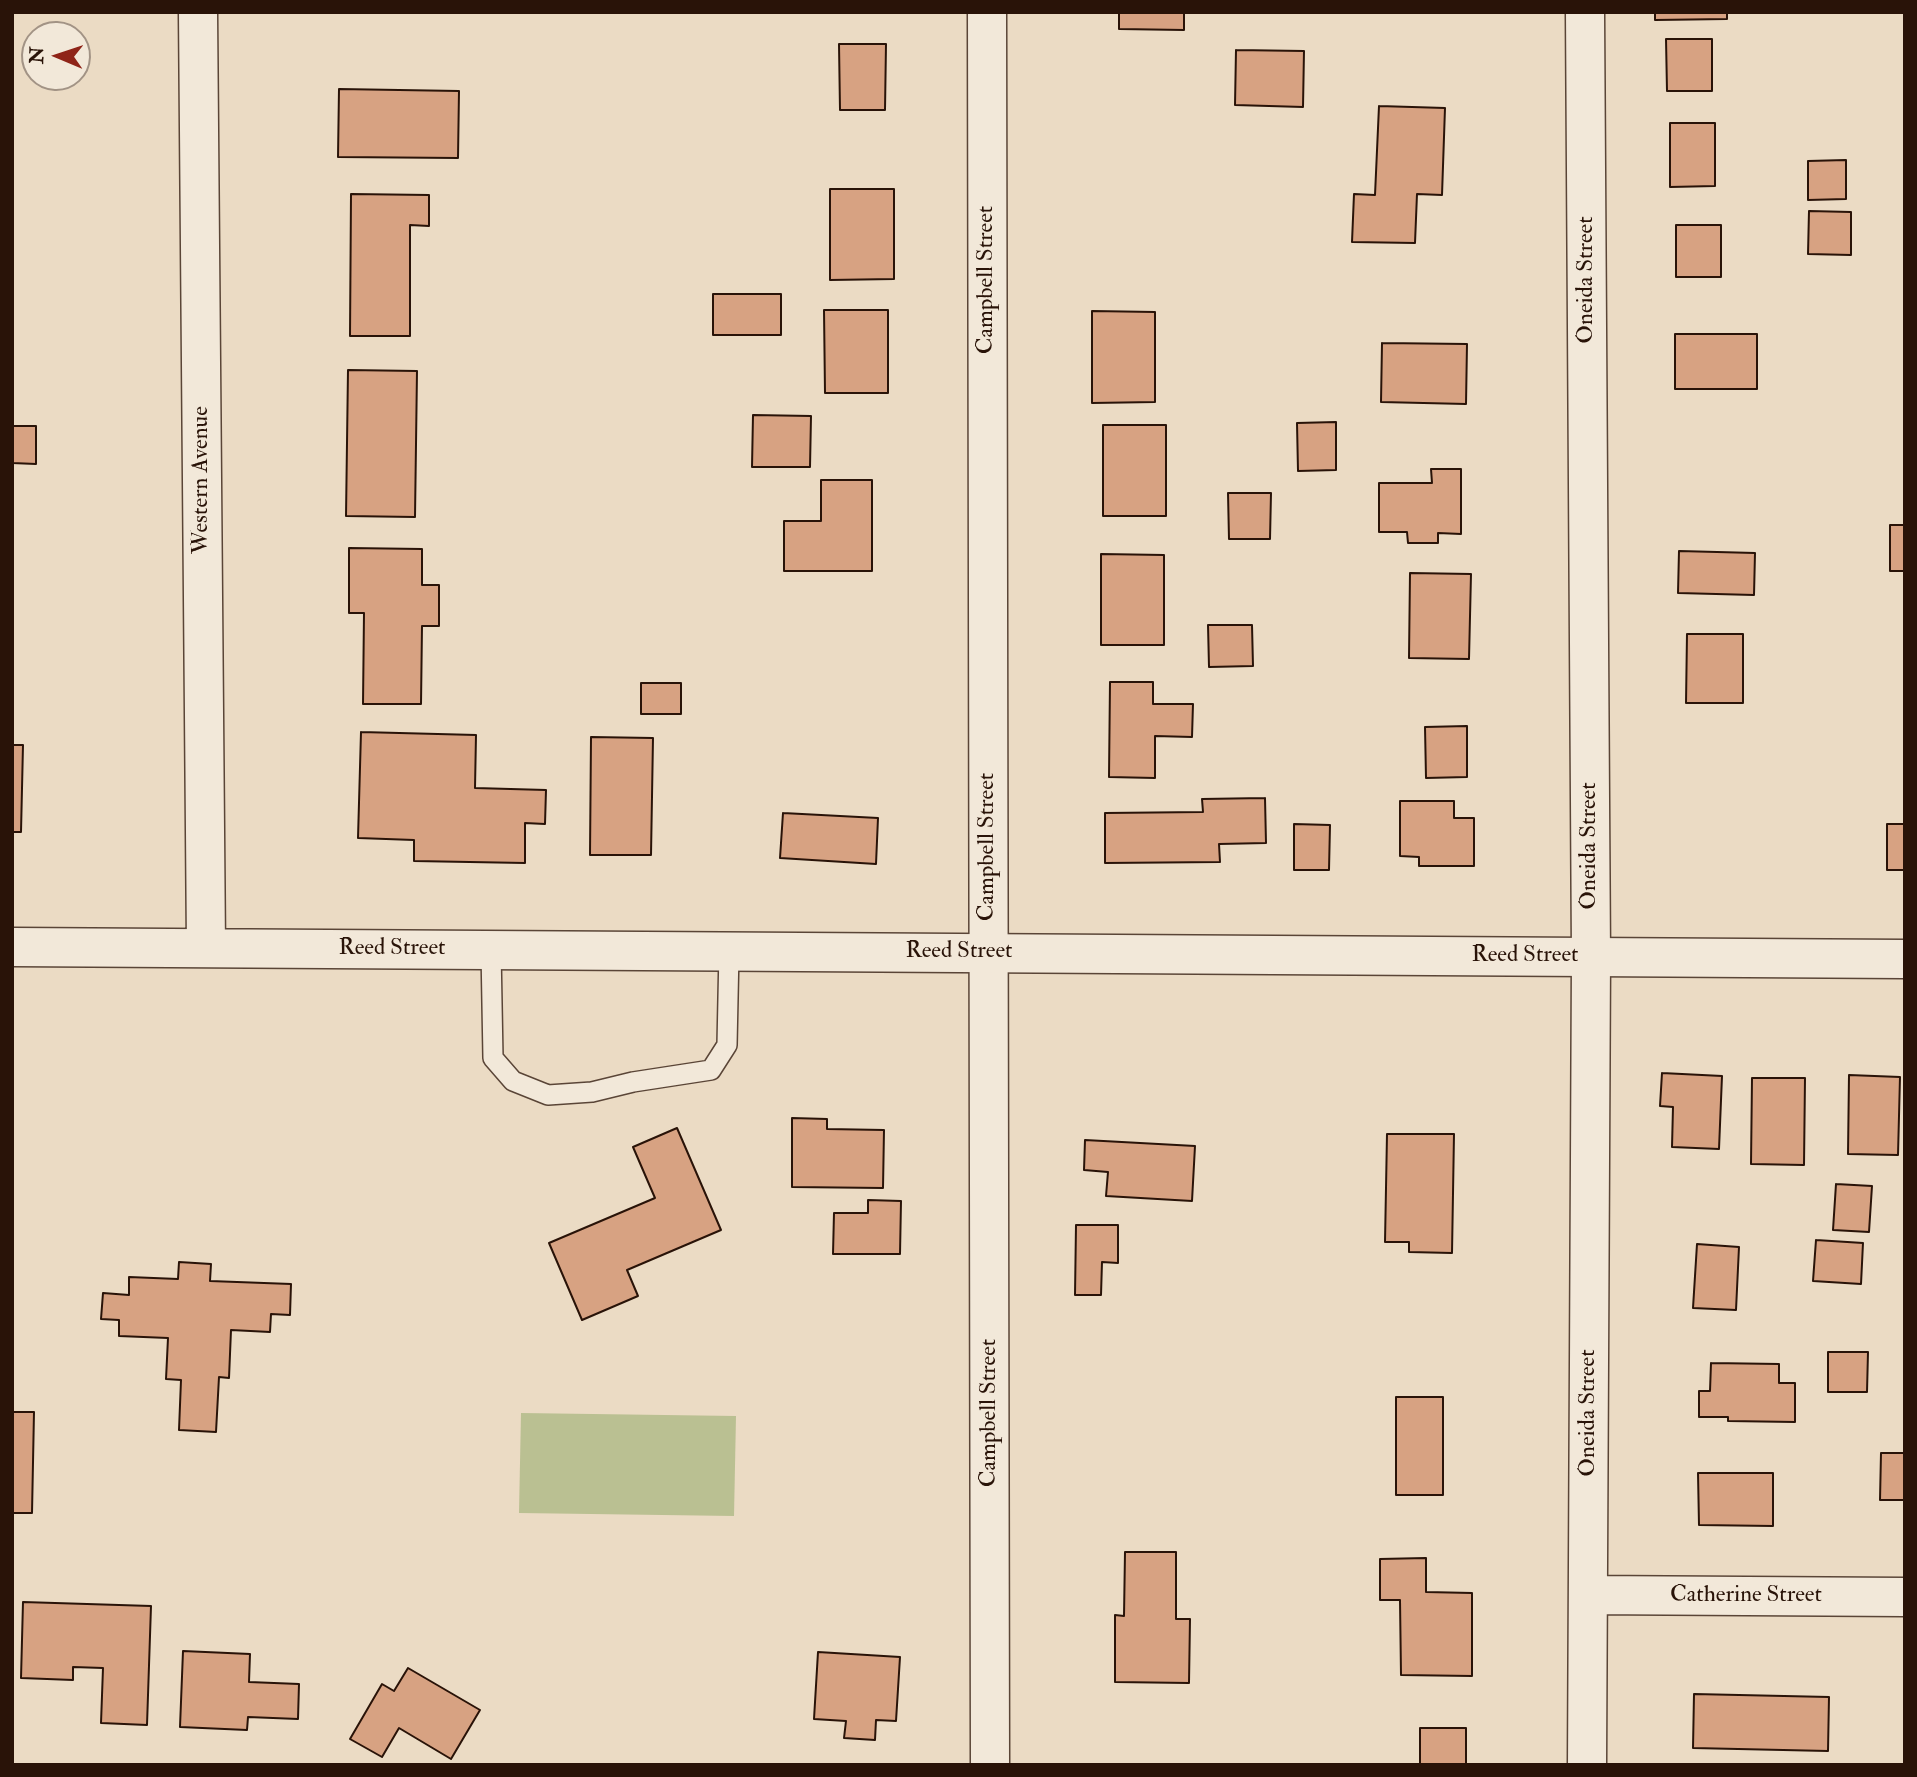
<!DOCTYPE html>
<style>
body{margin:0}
#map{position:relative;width:1917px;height:1777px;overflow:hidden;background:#ebdbc4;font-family:"IM FELL Double Pica",serif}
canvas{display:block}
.frame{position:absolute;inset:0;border:14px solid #291308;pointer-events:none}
.north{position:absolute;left:21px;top:21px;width:70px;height:70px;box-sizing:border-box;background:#f2e8d9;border:2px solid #a29385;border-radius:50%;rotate:272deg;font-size:19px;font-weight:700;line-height:28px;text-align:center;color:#291308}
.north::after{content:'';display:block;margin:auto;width:24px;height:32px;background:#8f2418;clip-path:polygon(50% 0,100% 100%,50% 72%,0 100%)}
</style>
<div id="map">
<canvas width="1917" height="1777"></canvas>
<div class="frame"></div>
<div class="north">N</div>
</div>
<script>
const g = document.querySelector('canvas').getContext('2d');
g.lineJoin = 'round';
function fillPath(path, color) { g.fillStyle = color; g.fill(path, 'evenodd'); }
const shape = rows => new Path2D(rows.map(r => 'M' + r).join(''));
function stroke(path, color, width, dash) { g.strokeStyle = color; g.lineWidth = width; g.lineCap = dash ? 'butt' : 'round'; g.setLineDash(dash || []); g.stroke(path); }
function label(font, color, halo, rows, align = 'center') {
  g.font = font + ' "IM FELL Double Pica",serif'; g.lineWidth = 5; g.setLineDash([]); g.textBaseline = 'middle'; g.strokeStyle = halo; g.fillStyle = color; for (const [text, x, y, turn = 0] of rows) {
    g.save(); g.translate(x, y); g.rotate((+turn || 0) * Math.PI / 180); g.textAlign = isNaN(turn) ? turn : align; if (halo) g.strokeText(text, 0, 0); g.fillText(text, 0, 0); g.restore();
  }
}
const green = shape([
 [521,1413,736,1416,734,1516,519,1513]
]);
const building = shape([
 [1119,12,1184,12,1184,30,1119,29,1119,12],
 [1655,12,1727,12,1727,19,1655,20,1655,12],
 [1666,39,1712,39,1712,91,1667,91,1666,39],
 [839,44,886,44,885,110,840,110,839,44],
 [1236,50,1304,51,1303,107,1235,105,1236,50],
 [339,89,459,91,458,158,338,157,339,89],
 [1379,106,1445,108,1442,195,1417,194,1415,243,1352,242,1354,194,1375,195,1379,106],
 [1670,123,1715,123,1715,186,1670,187,1670,123],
 [1846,160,1846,199,1808,200,1808,161,1846,160],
 [830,189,894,189,894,279,830,280,830,189],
 [351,194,429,195,429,226,410,225,410,336,350,336,351,194],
 [1809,211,1851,212,1851,255,1808,254,1809,211],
 [1676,225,1721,225,1721,277,1676,277,1676,225],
 [713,294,781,294,781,335,713,335,713,294],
 [824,310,888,310,888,393,825,393,824,310],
 [1092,311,1155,312,1155,402,1092,403,1092,311],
 [1675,334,1757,334,1757,389,1675,389,1675,334],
 [1382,343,1467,344,1466,404,1381,402,1382,343],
 [348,370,417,371,415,517,346,516,348,370],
 [753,415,811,416,810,467,752,467,753,415],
 [1336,422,1336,470,1298,471,1297,423,1336,422],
 [1103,425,1166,425,1166,516,1103,516,1103,425],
 [12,426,36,426,36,464,12,463,12,426],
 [1431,469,1461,469,1461,534,1438,533,1438,543,1408,543,1407,532,1379,532,1379,483,1432,483,1431,469],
 [821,480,872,480,872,571,784,571,784,521,821,521,821,480],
 [1228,493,1271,493,1270,539,1229,539,1228,493],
 [1890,525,1905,525,1905,571,1890,571,1890,525],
 [349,548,422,549,422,585,439,585,439,626,422,626,421,704,363,704,364,613,349,613,349,548],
 [1679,551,1755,553,1754,595,1678,593,1679,551],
 [1101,554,1164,555,1164,645,1101,645,1101,554],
 [1410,573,1471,574,1469,659,1409,658,1410,573],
 [1208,625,1252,625,1253,666,1209,667,1208,625],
 [1687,634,1743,634,1743,703,1686,703,1687,634],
 [1110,682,1153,682,1153,704,1193,704,1192,737,1155,736,1155,778,1109,777,1110,682],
 [641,683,681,683,681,714,641,714,641,683],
 [1467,726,1467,777,1426,778,1425,727,1467,726],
 [361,732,476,735,475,788,546,790,545,824,525,823,525,863,414,861,414,840,358,838,361,732],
 [591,737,653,738,651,855,590,855,591,737],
 [12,745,23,745,21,832,12,832,12,745],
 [1265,798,1266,843,1219,844,1220,862,1105,863,1105,813,1203,812,1202,799,1265,798],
 [1400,801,1454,801,1454,818,1474,818,1474,866,1419,866,1419,857,1400,856,1400,801],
 [783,813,878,818,876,864,780,858,783,813],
 [1294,824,1330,825,1329,870,1294,870,1294,824],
 [1887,824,1905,824,1905,870,1887,870,1887,824],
 [1662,1073,1722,1076,1719,1149,1672,1147,1673,1107,1660,1106,1662,1073],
 [1849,1075,1900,1077,1898,1155,1848,1154,1849,1075],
 [1752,1078,1805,1078,1804,1165,1751,1164,1752,1078],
 [792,1118,827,1119,827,1129,884,1130,883,1188,792,1187,792,1118],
 [677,1128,721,1230,627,1270,638,1296,582,1320,549,1243,655,1198,633,1147,677,1128],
 [1387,1134,1454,1134,1452,1253,1409,1252,1409,1242,1385,1242,1387,1134],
 [1085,1140,1195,1146,1192,1201,1106,1196,1108,1172,1084,1170,1085,1140],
 [1836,1184,1872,1186,1869,1232,1833,1230,1836,1184],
 [868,1200,901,1201,900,1254,833,1254,834,1213,868,1213,868,1200],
 [1076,1225,1118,1225,1118,1263,1102,1262,1101,1295,1075,1295,1076,1225],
 [1816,1240,1863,1243,1861,1284,1813,1281,1816,1240],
 [1697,1244,1739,1247,1736,1310,1693,1308,1697,1244],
 [179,1262,211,1264,210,1281,291,1284,290,1315,271,1314,270,1332,231,1330,229,1378,219,1377,216,1432,179,1430,181,1380,166,1379,168,1338,119,1336,119,1320,101,1319,103,1293,129,1295,129,1277,178,1279,179,1262],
 [1828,1352,1868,1352,1867,1392,1828,1392,1828,1352],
 [1711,1363,1779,1364,1779,1383,1795,1383,1795,1422,1728,1421,1728,1417,1699,1417,1699,1391,1710,1391,1711,1363],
 [1396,1397,1443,1397,1443,1495,1396,1495,1396,1397],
 [12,1412,34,1412,32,1513,12,1513,12,1412],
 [1881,1453,1905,1453,1905,1500,1880,1500,1881,1453],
 [1698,1473,1773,1473,1773,1526,1699,1525,1698,1473],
 [1125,1552,1176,1552,1176,1619,1190,1619,1189,1683,1115,1682,1115,1615,1124,1616,1125,1552],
 [1426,1558,1426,1592,1472,1593,1472,1676,1401,1675,1400,1600,1380,1600,1380,1559,1426,1558],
 [23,1602,151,1606,147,1725,101,1723,103,1668,73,1667,73,1680,21,1678,23,1602],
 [183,1651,250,1654,249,1682,299,1684,298,1719,248,1717,247,1730,180,1727,183,1651],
 [818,1652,900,1657,896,1721,876,1720,875,1740,844,1738,846,1721,814,1719,818,1652],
 [408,1668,480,1710,451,1759,399,1728,382,1757,350,1739,382,1684,394,1691,408,1668],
 [1694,1694,1829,1697,1828,1751,1693,1748,1694,1694],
 [1420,1728,1466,1728,1466,1765,1420,1765,1420,1728]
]);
const service = shape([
 [491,950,493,1058,513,1081,548,1095,592,1092,633,1082,711,1070,727,1045,729,951]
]);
const minor = shape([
 [987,12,990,1765],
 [1585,12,1591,957,1587,1765],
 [1588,1595,1905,1597]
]);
const tertiary = shape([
 [198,12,206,948],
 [12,947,1905,959]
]);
const streetNames = [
 ["Campbell Street",987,280,-90],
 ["Oneida Street",1587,280,-90],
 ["Western Avenue",202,480,-90],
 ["Oneida Street",1590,846,-90],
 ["Campbell Street",988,847,-90],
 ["Reed Street",392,949],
 ["Reed Street",959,952],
 ["Reed Street",1525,956],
 ["Campbell Street",990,1413,-90],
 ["Oneida Street",1589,1413,-90],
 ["Catherine Street",1746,1596]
];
fillPath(green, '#bac092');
fillPath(building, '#d7a282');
stroke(building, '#291308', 2);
stroke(service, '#5a4537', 22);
stroke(minor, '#5a4537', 41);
stroke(tertiary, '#5a4537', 41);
stroke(service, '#f2e8d9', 19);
stroke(minor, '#f2e8d9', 38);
stroke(tertiary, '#f2e8d9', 38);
label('23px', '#291308', '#f2e8d9', streetNames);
</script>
